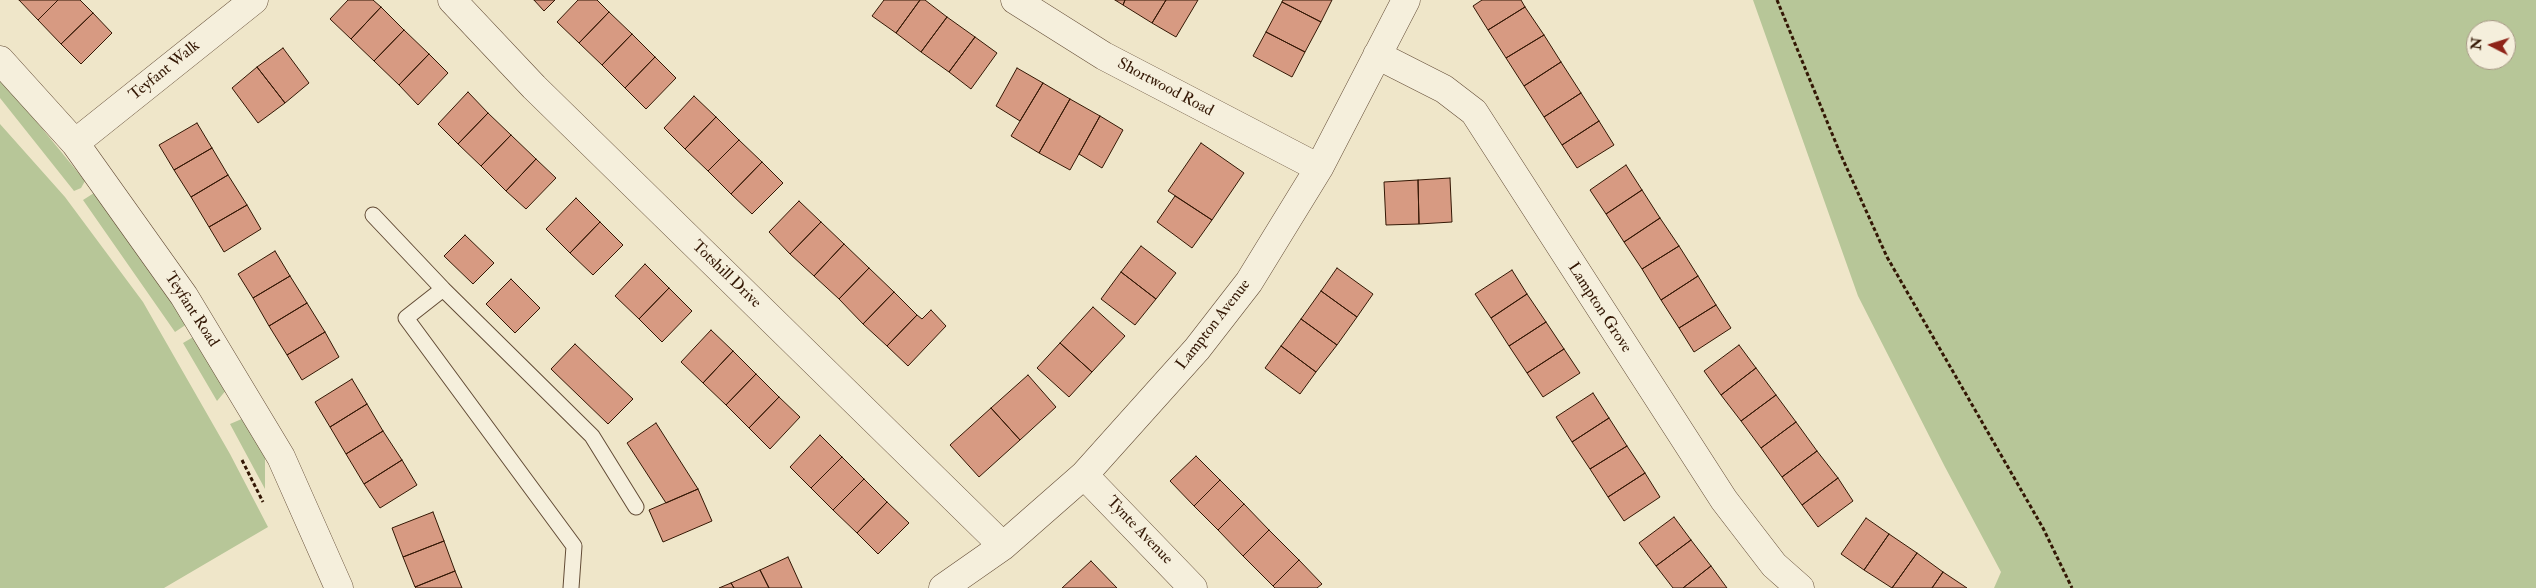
<!DOCTYPE html>
<style>
body{margin:0}
#map{position:relative;width:2536px;height:588px;overflow:hidden;background:#efe6c9;font-family:"IM FELL Double Pica",serif}
canvas{display:block}
.north{position:absolute;left:2466px;top:20px;width:50px;height:50px;box-sizing:border-box;background:#f5efdc;border:1px solid #a79986;border-radius:50%;rotate:275deg;font-size:14px;font-weight:700;line-height:20px;text-align:center;color:#331704}
.north::after{content:'';display:block;margin:auto;width:18px;height:22px;background:#8f2418;clip-path:polygon(50% 0,100% 100%,50% 72%,0 100%)}
</style>
<div id="map">
<canvas width="2536" height="588"></canvas>
<div class="north">N</div>
</div>
<script>
const g = document.querySelector('canvas').getContext('2d');
g.lineJoin = 'round';
function fillPath(path, color) { g.fillStyle = color; g.fill(path, 'evenodd'); }
const shape = rows => new Path2D(rows.map(r => 'M' + r).join(''));
function stroke(path, color, width, dash) { g.strokeStyle = color; g.lineWidth = width; g.lineCap = dash ? 'butt' : 'round'; g.setLineDash(dash || []); g.stroke(path); }
function label(font, color, halo, rows, align = 'center') {
  g.font = font + ' "IM FELL Double Pica",serif'; g.lineWidth = 4.5; g.setLineDash([]); g.textBaseline = 'middle'; g.strokeStyle = halo; g.fillStyle = color; for (const [text, x, y, turn = 0] of rows) {
    g.save(); g.translate(x, y); g.rotate((+turn || 0) * Math.PI / 180); g.textAlign = isNaN(turn) ? turn : align; if (halo) g.strokeText(text, 0, 0); g.fillText(text, 0, 0); g.restore();
  }
}
const green = shape([
 [1753,0,2536,0,2536,588,1994,588,2001,572,1945,467,1858,296],
 [2476,30,2506,30,2506,60,2476,60],
 [0,77,85,181,81,188,74,191,0,98],
 [0,124,65,197,143,302,230,454,268,527,164,588,0,588],
 [94,193,124,230,187,324,175,332,83,200],
 [195,336,227,389,217,401,183,343],
 [244,418,265,456,265,489,230,424]
]);
const building = shape([
 [19,0,58,0,38,20,19,0],
 [58,0,80,0,93,13,61,44,38,20,58,0],
 [348,0,373,0,381,7,351,39,330,19,348,0],
 [534,0,555,0,544,11,534,0],
 [578,0,597,0,609,12,579,43,557,22,578,0],
 [884,0,920,0,896,33,872,16,884,0],
 [920,0,925,0,947,17,921,52,896,33,920,0],
 [1115,0,1125,0,1123,5,1115,0],
 [1125,0,1166,0,1152,23,1123,5,1125,0],
 [1166,0,1198,0,1176,37,1152,23,1166,0],
 [1283,0,1332,0,1321,22,1282,2,1283,0],
 [1482,0,1521,0,1525,7,1488,30,1473,6,1482,0],
 [1282,2,1321,22,1305,52,1266,32,1282,2],
 [381,7,404,30,374,61,351,39,381,7],
 [1525,7,1544,35,1506,58,1488,30,1525,7],
 [609,12,632,34,602,65,579,43,609,12],
 [93,13,112,33,81,64,61,44,93,13],
 [947,17,975,37,949,72,921,52,947,17],
 [404,30,429,54,399,85,374,61,404,30],
 [1266,32,1305,52,1292,77,1253,56,1266,32],
 [632,34,655,57,625,88,602,65,632,34],
 [1544,35,1561,62,1524,86,1506,58,1544,35],
 [975,37,997,53,971,89,949,72,975,37],
 [283,48,309,83,285,103,257,67,283,48],
 [429,54,448,73,418,105,399,85,429,54],
 [655,57,676,78,646,109,625,88,655,57],
 [1561,62,1581,93,1544,117,1524,86,1561,62],
 [257,67,285,103,258,123,232,88,257,67],
 [1017,68,1043,83,1020,121,996,106,1017,68],
 [1043,83,1070,99,1039,153,1011,136,1043,83],
 [468,92,488,113,458,144,438,124,468,92],
 [1581,93,1599,121,1562,145,1544,117,1581,93],
 [694,96,716,117,685,149,664,128,694,96],
 [1070,99,1100,116,1070,170,1039,153,1070,99],
 [488,113,511,135,481,166,458,144,488,113],
 [1100,116,1123,130,1102,168,1079,154,1100,116],
 [716,117,739,140,708,171,685,149,716,117],
 [1599,121,1614,145,1577,168,1562,145,1599,121],
 [197,123,212,148,174,170,159,145,197,123],
 [511,135,536,159,506,191,481,166,511,135],
 [739,140,762,162,731,194,708,171,739,140],
 [1201,143,1244,173,1212,220,1168,191,1201,143],
 [212,148,228,175,191,197,174,170,212,148],
 [536,159,556,178,526,209,506,191,536,159],
 [762,162,783,183,752,214,731,194,762,162],
 [1626,165,1642,190,1606,214,1590,190,1626,165],
 [228,175,247,205,209,227,191,197,228,175],
 [1450,178,1452,222,1419,224,1418,180,1450,178],
 [1418,180,1419,224,1386,225,1384,182,1418,180],
 [1642,190,1660,218,1624,242,1606,214,1642,190],
 [1175,196,1212,220,1192,248,1157,222,1175,196],
 [576,198,600,222,570,253,546,229,576,198],
 [799,201,821,222,790,254,769,232,799,201],
 [247,205,261,229,224,252,209,227,247,205],
 [1660,218,1679,246,1642,269,1624,242,1660,218],
 [600,222,623,245,593,275,570,253,600,222],
 [821,222,844,244,814,276,790,254,821,222],
 [465,235,494,263,473,284,444,256,465,235],
 [844,244,869,268,839,299,814,276,844,244],
 [1141,246,1176,273,1156,299,1121,272,1141,246],
 [1679,246,1698,276,1661,300,1642,269,1679,246],
 [275,251,290,276,253,298,238,274,275,251],
 [645,264,669,288,639,319,615,296,645,264],
 [869,268,894,292,863,324,839,299,869,268],
 [1337,268,1373,294,1357,317,1321,291,1337,268],
 [1512,270,1527,294,1491,318,1475,294,1512,270],
 [1121,272,1156,299,1135,325,1101,299,1121,272],
 [290,276,307,303,269,326,253,298,290,276],
 [1698,276,1716,305,1679,328,1661,300,1698,276],
 [511,279,540,308,515,333,486,304,511,279],
 [669,288,692,311,662,342,639,319,669,288],
 [1321,291,1357,317,1337,345,1301,319,1321,291],
 [894,292,917,315,887,346,863,324,894,292],
 [1527,294,1546,322,1509,346,1491,318,1527,294],
 [307,303,325,332,287,355,269,326,307,303],
 [1716,305,1731,328,1694,352,1679,328,1716,305],
 [1093,307,1125,336,1092,372,1060,343,1093,307],
 [931,310,946,326,908,366,887,346,917,315,922,319,931,310],
 [1301,319,1337,345,1316,372,1281,346,1301,319],
 [1546,322,1564,349,1527,373,1509,346,1546,322],
 [711,330,733,351,703,383,681,362,711,330],
 [325,332,339,357,302,380,287,355,325,332],
 [1060,343,1092,372,1069,397,1037,368,1060,343],
 [575,344,633,399,608,424,551,369,575,344],
 [1739,345,1756,368,1721,395,1704,371,1739,345],
 [1281,346,1316,372,1300,394,1265,368,1281,346],
 [1564,349,1580,373,1543,397,1527,373,1564,349],
 [733,351,756,374,726,405,703,383,733,351],
 [1756,368,1776,395,1741,421,1721,395,1756,368],
 [756,374,779,397,749,428,726,405,756,374],
 [1028,375,1056,407,1020,440,991,408,1028,375],
 [352,379,367,404,330,427,315,402,352,379],
 [1593,393,1609,418,1572,442,1556,417,1593,393],
 [1776,395,1796,422,1761,448,1741,421,1776,395],
 [779,397,800,417,770,449,749,428,779,397],
 [367,404,383,431,346,454,330,427,367,404],
 [991,408,1020,440,979,477,950,445,991,408],
 [1609,418,1627,446,1590,469,1572,442,1609,418],
 [1796,422,1817,451,1782,477,1761,448,1796,422],
 [656,423,698,489,666,503,627,443,656,423],
 [383,431,402,460,364,484,346,454,383,431],
 [820,435,842,457,811,488,790,467,820,435],
 [1627,446,1645,473,1608,497,1590,469,1627,446],
 [1817,451,1838,478,1802,505,1782,477,1817,451],
 [1196,456,1220,480,1194,506,1170,481,1196,456],
 [842,457,864,479,833,510,811,488,842,457],
 [402,460,417,485,380,508,364,484,402,460],
 [1645,473,1660,497,1624,521,1608,497,1645,473],
 [1838,478,1853,501,1818,527,1802,505,1838,478],
 [864,479,887,502,857,533,833,510,864,479],
 [1220,480,1244,504,1218,530,1194,506,1220,480],
 [698,489,712,521,663,542,649,510,698,489],
 [887,502,909,523,878,554,857,533,887,502],
 [1244,504,1269,530,1243,556,1218,530,1244,504],
 [433,512,444,541,403,557,392,528,433,512],
 [1674,517,1691,540,1656,566,1639,543,1674,517],
 [1866,518,1889,534,1864,570,1841,554,1866,518],
 [1269,530,1299,560,1273,586,1243,556,1269,530],
 [1889,534,1917,553,1892,588,1864,570,1889,534],
 [1691,540,1711,566,1683,588,1673,588,1656,566,1691,540],
 [444,541,455,571,415,587,403,557,444,541],
 [1917,553,1943,572,1932,588,1892,588,1917,553],
 [788,557,802,588,769,588,760,570,788,557],
 [1299,560,1322,584,1317,588,1275,588,1273,586,1299,560],
 [1091,561,1117,588,1062,588,1091,561],
 [1711,566,1727,588,1683,588,1711,566],
 [760,570,769,588,734,588,731,583,760,570],
 [455,571,462,588,416,588,415,587,455,571],
 [1943,572,1967,588,1932,588,1943,572],
 [731,583,734,588,719,588,731,583]
]);
const path = shape([
 [1777,0,1840,153,1887,257,2043,528,2072,588],
 [242,460,263,502]
]);
const lane = shape([
 [373,215,443,289,592,436,636,507],
 [443,289,406,318,574,546,571,588]
]);
const street = shape([
 [452,0,534,87,1003,546],
 [1015,0,1104,56,1319,168],
 [1377,55,1444,89,1474,112,1724,500,1774,565,1800,588],
 [0,60,75,143,184,296,281,457,339,588],
 [75,143,254,0],
 [1084,475,1193,588],
 [943,588,1003,546,1084,475,1197,349,1249,282,1319,168,1406,0]
]);
const streetNames = [
 ["Teyfant Walk",165,71,-39],
 ["Shortwood Road",1165,88,28],
 ["Totshill Drive",726,275,44],
 ["Lampton Grove",1599,308,57],
 ["Teyfant Road",191,310,57],
 ["Lampton Avenue",1214,325,-52],
 ["Tynte Avenue",1139,531,46]
];
fillPath(green, '#b7c698');
fillPath(building, '#d79a82');
stroke(building, '#331704', 1);
stroke(lane, '#624b35', 17);
stroke(street, '#624b35', 29);
stroke(path, '#331704', 3, [4, 2.5]);
stroke(lane, '#f5efdc', 15);
stroke(street, '#f5efdc', 28);
label('16px', '#331704', '#f5efdc', streetNames);
</script>
